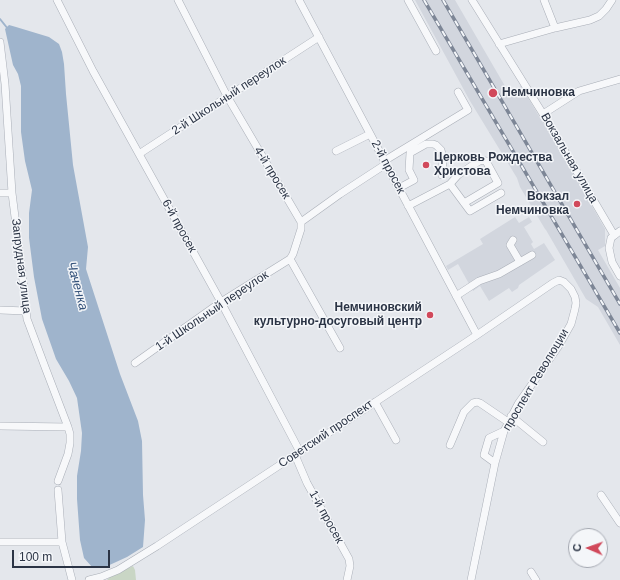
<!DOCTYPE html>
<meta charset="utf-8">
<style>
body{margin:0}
#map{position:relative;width:620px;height:580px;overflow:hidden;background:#e4e7ec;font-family:Helvetica,sans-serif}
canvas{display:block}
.north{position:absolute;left:568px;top:528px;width:40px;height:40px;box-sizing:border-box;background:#f4f6f9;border:1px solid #a4a8b1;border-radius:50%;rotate:272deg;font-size:11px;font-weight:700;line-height:16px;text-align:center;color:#2b3445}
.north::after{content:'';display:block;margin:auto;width:14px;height:18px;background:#d1495b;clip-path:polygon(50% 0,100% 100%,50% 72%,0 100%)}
.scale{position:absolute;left:12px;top:550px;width:98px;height:18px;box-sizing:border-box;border:2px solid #2b3445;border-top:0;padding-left:5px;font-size:12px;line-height:14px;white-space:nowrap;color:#2b3445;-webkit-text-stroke:3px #f4f6f9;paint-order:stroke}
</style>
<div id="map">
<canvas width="620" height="580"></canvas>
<div class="north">С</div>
<div class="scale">100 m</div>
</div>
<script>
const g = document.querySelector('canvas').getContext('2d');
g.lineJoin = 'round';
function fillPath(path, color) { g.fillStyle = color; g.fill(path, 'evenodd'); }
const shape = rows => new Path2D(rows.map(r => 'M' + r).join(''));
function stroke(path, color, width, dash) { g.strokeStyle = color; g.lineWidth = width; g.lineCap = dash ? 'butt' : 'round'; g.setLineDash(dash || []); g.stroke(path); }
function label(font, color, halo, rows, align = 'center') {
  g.font = font + ' Helvetica,sans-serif'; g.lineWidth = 3; g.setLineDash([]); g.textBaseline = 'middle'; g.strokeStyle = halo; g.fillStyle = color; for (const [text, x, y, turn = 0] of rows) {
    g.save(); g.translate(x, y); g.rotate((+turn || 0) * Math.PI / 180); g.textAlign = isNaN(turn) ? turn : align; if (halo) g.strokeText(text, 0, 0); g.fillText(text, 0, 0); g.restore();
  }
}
const built = shape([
 [415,0,455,0,509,93,521,86,580,185,605,229,605,246,598,250,620,288,620,345,598,307,586,299,546,230,545,229,536,214,520,187,517,178,470,101],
 [515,217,519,223,529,217,532,222,524,227,533,242,531,244,534,249,544,243,555,260,519,285,518,288,512,292,509,288,489,301,480,286,473,291,458,264,448,270,446,266,483,244,480,239]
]);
const green = shape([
 [133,566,135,570,136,580,107,580,111,576]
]);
const water = shape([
 [9,25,16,27,49,37,59,44,62,52,64,64,66,94,73,165,88,247,86,269,120,374,138,421,142,441,143,495,145,520,143,547,127,557,103,568,93,568,84,558,80,540,77,499,77,476,81,451,82,433,77,398,69,381,56,359,42,319,34,277,29,238,29,213,32,190,25,161,21,132,21,86,18,74,13,65,5,29]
]);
const stream = shape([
 [0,19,8,29]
]);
const minor = shape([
 [57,0,93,71,221,302,300,452],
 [178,0,227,96,301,222,301,229,293,254,290,259,340,348],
 [299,0,477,335],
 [408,0,436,51],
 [472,0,543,114,614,235],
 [544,0,555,28],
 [0,42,5,84,12,193,25,297,26,311,27,319,45,367,68,427,70,434,70,443,68,454,58,481],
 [499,44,555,28,590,20,599,16,606,9,612,0],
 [543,114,579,91,620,79],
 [336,151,370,134],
 [139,154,319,37],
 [384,161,468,110,458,92],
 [450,184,458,175,470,167,481,160,486,161,498,183,464,203],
 [399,188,414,180,409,170,410,153,426,144,433,144,436,145,441,150,443,158,442,175],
 [0,193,12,193],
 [408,206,450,184,470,211,501,193],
 [301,222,340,194,386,164],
 [620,231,611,238,609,248,612,262,620,276],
 [513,240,510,245,520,262],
 [456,296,479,281,499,274,532,255],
 [0,310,26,311],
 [135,363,221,302,290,259],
 [375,402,396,440],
 [511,416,543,442],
 [0,426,68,427],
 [450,445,464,412,473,403,477,402,480,403,508,422],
 [295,455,307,483,349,559,350,566,347,580],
 [495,463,484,455,489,438,504,431],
 [58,490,62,542,72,580],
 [601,495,620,523],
 [0,542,62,542],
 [531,572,536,580],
 [89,580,101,577,118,570,157,546,477,335,553,283,559,280,564,282,571,289,575,297,576,303,575,309,571,324,558,347,518,404,504,431,495,463,471,580]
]);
const rail = shape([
 [424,0,620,333],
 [443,0,620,304]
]);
const markers = [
 [493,93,5,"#d1495b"],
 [426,165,4,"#d1495b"],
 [577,204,4,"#d1495b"],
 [430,315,4,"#d1495b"]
];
const poiNames = [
 ["Немчиновка",502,93],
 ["Церковь Рождества",434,158],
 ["Христова",434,172],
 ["Вокзал",569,197,"right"],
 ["Немчиновка",569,211,"right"],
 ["Немчиновский",422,308,"right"],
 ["культурно-досуговый центр",422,322,"right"]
];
const streetNames = [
 ["2-й Школьный переулок",229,96,-33],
 ["Вокзальная улица",569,158,60],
 ["2-й просек",388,167,62],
 ["4-й просек",272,173,59],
 ["6-й просек",179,226,61],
 ["Запрудная улица",21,266,83],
 ["1-й Школьный переулок",212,311,-34],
 ["проспект Революции",536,380,-59],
 ["Советский проспект",326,434,-34],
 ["1-й просек",326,517,61]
];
const waterNames = [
 ["Чаченка",77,286,75]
];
fillPath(built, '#d2d6de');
fillPath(green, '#c9d6c5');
fillPath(water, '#9fb4cc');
stroke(stream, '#9fb4cc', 2);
stroke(minor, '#a9aeb7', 8);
stroke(minor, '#f7f8fa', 7);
stroke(rail, '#7d8696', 3.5);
stroke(rail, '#f4f6f9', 2, [6]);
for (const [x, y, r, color] of markers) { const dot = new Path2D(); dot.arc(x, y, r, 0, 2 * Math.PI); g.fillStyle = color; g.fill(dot); stroke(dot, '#f4f6f9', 1.5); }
label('bold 12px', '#2b3445', '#f4f6f9', poiNames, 'left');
label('12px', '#2b3445', '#f4f6f9', streetNames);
label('italic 13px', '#34527a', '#f4f6f9', waterNames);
</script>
